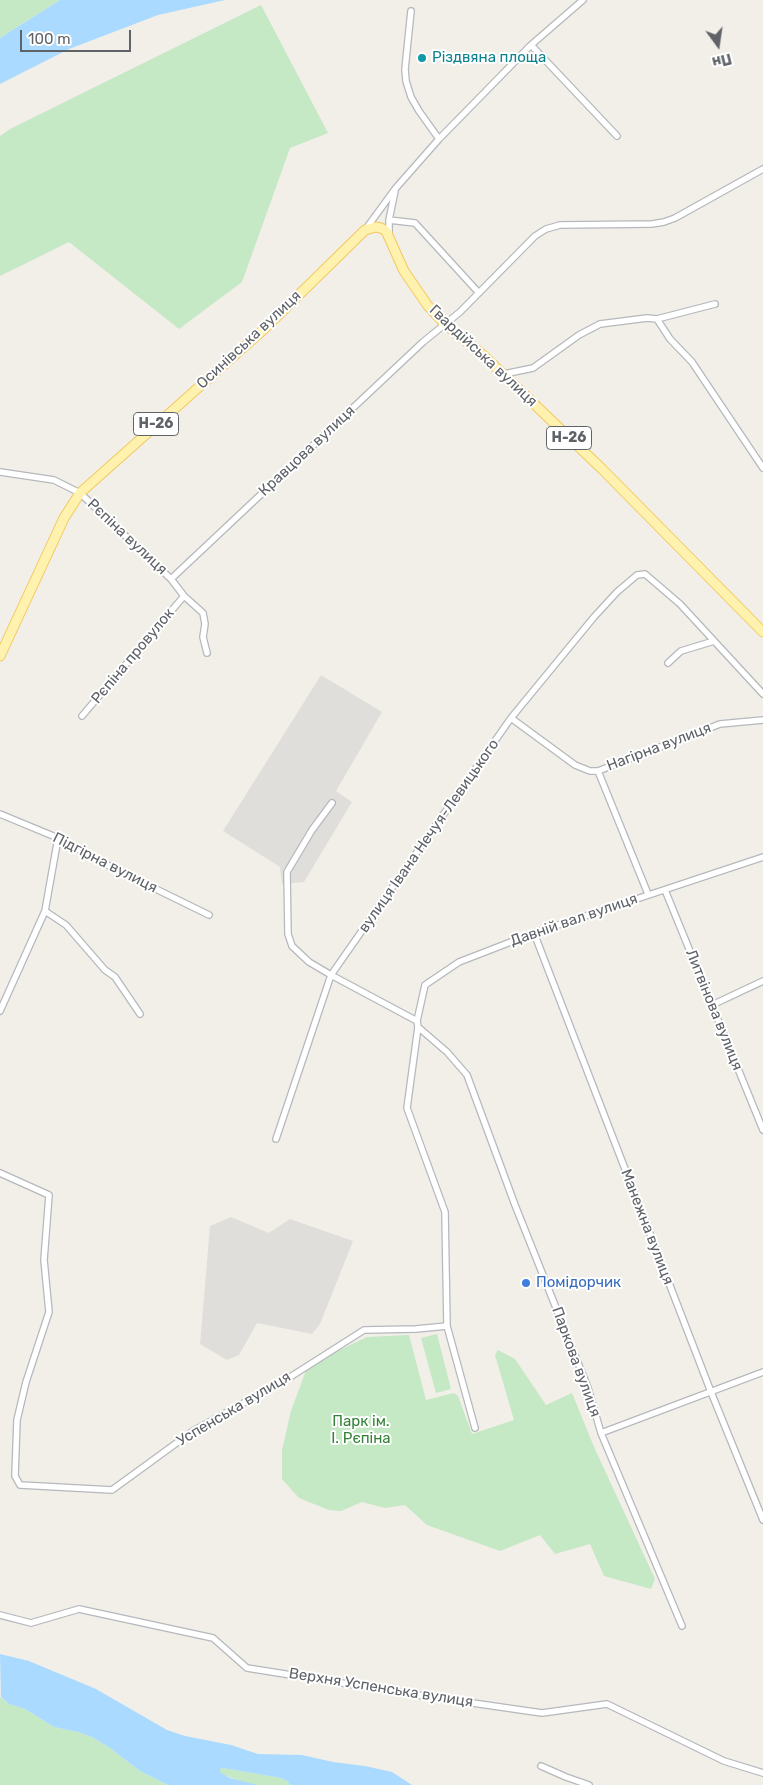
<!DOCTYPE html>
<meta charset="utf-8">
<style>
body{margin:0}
#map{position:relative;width:763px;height:1785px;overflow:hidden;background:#f1efe8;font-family:Rubik,sans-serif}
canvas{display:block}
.north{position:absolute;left:693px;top:20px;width:50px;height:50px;-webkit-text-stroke:4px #fff;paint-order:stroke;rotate:166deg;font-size:14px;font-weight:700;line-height:20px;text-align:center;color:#5f6368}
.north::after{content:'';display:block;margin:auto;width:18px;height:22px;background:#5f6368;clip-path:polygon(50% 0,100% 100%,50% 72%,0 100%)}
.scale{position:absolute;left:20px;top:30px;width:111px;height:22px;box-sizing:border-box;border:2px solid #5f6368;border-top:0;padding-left:6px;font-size:15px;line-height:18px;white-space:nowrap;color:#5f6368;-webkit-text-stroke:4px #fff;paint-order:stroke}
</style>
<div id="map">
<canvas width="763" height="1785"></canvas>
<div class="north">Пн</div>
<div class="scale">100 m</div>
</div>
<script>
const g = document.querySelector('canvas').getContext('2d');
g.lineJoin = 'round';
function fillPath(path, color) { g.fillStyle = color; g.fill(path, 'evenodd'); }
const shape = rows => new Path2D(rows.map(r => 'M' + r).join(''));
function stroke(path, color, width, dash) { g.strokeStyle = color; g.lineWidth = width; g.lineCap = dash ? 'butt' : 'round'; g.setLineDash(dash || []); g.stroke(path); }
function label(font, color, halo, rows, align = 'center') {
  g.font = font + ' Rubik,sans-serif'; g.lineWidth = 4; g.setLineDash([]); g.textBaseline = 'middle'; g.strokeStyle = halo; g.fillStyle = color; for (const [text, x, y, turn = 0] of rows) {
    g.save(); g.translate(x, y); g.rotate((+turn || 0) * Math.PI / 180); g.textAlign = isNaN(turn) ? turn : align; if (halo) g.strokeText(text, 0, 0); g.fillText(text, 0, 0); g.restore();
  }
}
const industrial = shape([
 [321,675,382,712,336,791,352,802,304,882,282,884,280,867,223,831],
 [231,1217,269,1233,290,1219,353,1241,320,1324,312,1334,257,1323,239,1355,227,1360,200,1344,210,1226]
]);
const green = shape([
 [0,0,60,0,0,38],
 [261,5,328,133,290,148,242,282,179,329,69,242,0,276,0,136,10,129],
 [437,1334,451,1389,436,1393,421,1338],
 [409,1335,426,1400,454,1393,458,1396,472,1434,514,1420,495,1355,498,1350,515,1359,546,1405,572,1393,594,1447,655,1579,651,1589,604,1576,590,1544,555,1554,540,1535,500,1551,427,1525,405,1505,385,1508,362,1502,341,1511,329,1510,299,1498,282,1479,282,1450,291,1411,308,1365,367,1337],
 [0,1697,9,1704,25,1709,54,1727,78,1732,92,1737,110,1748,140,1771,168,1785,0,1785],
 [223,1768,281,1778,287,1781,290,1785,258,1785,242,1782,222,1774,219,1772,219,1769]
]);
const water = shape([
 [60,0,225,0,158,15,69,49,0,84,0,38],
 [0,1654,29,1661,96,1689,167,1730,185,1736,231,1745,258,1754,302,1755,333,1762,365,1766,392,1772,412,1785,290,1785,287,1781,281,1778,223,1768,220,1769,220,1772,230,1778,258,1785,168,1785,140,1771,110,1748,92,1737,78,1732,54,1727,25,1709,9,1704,1,1697]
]);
const street = shape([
 [411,11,405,69,406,81,411,97,419,111,439,139],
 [531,45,617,136],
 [389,220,415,223,479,293],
 [365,230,395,189,439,139,531,45,583,0],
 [389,234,389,220,395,191],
 [657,319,670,339,692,362,704,380,763,468],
 [504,374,533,368,579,335,600,324,647,318,657,319,715,304],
 [0,472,54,480,80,493,171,579,184,596,203,613,205,624,203,637,207,653],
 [171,579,423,342,460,312,535,236,546,229,560,225,652,224,664,222,675,218,763,169],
 [668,663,681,651,714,641],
 [82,716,184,596],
 [511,718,575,765,590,771,598,771,720,724,763,720],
 [598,771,648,894],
 [332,803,312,830,287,872,288,934,292,946,309,962,331,975,417,1021],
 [0,814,58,838,111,867,209,915],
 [665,890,763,1130],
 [45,911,66,925,105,970,115,977,140,1014],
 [534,933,711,1392,763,1520],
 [712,1005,763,981],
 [0,1011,45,911,58,838],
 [418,1027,447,1052,467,1075,515,1205,588,1388,601,1433,682,1626],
 [276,1139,331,975,511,718,594,617,617,592,637,575,645,574,680,604,763,694],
 [0,1173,49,1195,44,1260,49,1312,26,1382,17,1420,15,1476,20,1485,112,1490,193,1431,287,1379,364,1330,416,1329,447,1326],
 [475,1428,447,1326,445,1212,407,1108,418,1027,417,1021,425,985,459,962,534,933,763,857],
 [601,1433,763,1372],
 [0,1615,31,1623,79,1609,213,1638,247,1668,424,1696,542,1713,607,1704,724,1761,763,1773],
 [541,1766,566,1777,589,1785]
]);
const primary = shape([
 [0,656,64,518,80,493,263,330,365,230,376,227,381,228,386,231,404,271,428,306,445,324,483,355,602,469,763,632]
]);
const markers = [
 [422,58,5,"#0f9aa8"],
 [526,1283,5,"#3f7fe0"]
];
const shields = [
 [156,424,45],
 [569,438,45]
];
const shieldNames = [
 ["Н-26",156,424],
 ["Н-26",569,438]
];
const cultureNames = [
 ["Різдвяна площа",432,58]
];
const streetNames = [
 ["Осинівська вулиця",249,340,-43],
 ["Гвардійська вулиця",483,356,43],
 ["Кравцова вулиця",307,451,-43],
 ["Рєпіна вулиця",127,537,43],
 ["Рєпіна провулок",133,656,-50],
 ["Нагірна вулиця",659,747,-21],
 ["вулиця Івана Нечуя-Левицького",429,836,-55],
 ["Підгірна вулиця",105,863,27],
 ["Давній вал вулиця",574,920,-19],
 ["Литвінова вулиця",714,1010,68],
 ["Манежна вулиця",647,1227,69],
 ["Паркова вулиця",576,1362,70],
 ["Успенська вулиця",234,1409,-31],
 ["Верхня Успенська вулиця",381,1688,9]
];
const shopNames = [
 ["Помідорчик",536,1283]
];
const parkNames = [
 ["Парк ім.",361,1422],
 ["І. Рєпіна",361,1439]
];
fillPath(industrial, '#e0deda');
fillPath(green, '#c5e8c5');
fillPath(water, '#aadaff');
stroke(street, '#b5b8bc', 8);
stroke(primary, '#f2c960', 11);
stroke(street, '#fff', 5.5);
stroke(primary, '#fff2af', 9);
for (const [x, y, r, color] of markers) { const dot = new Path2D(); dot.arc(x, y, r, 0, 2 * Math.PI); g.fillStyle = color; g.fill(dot); stroke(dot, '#fff', 2); }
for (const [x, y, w] of shields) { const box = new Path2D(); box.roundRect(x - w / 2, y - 11.5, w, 23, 4); g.fillStyle = '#fff'; g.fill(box); stroke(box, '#5f6368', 1); }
label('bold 14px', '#5f6368', null, shieldNames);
label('15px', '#0d838f', '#fff', cultureNames, 'left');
label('15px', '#5f6368', '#fff', streetNames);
label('15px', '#366cbe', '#fff', shopNames, 'left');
label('15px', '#348238', '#fff', parkNames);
</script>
